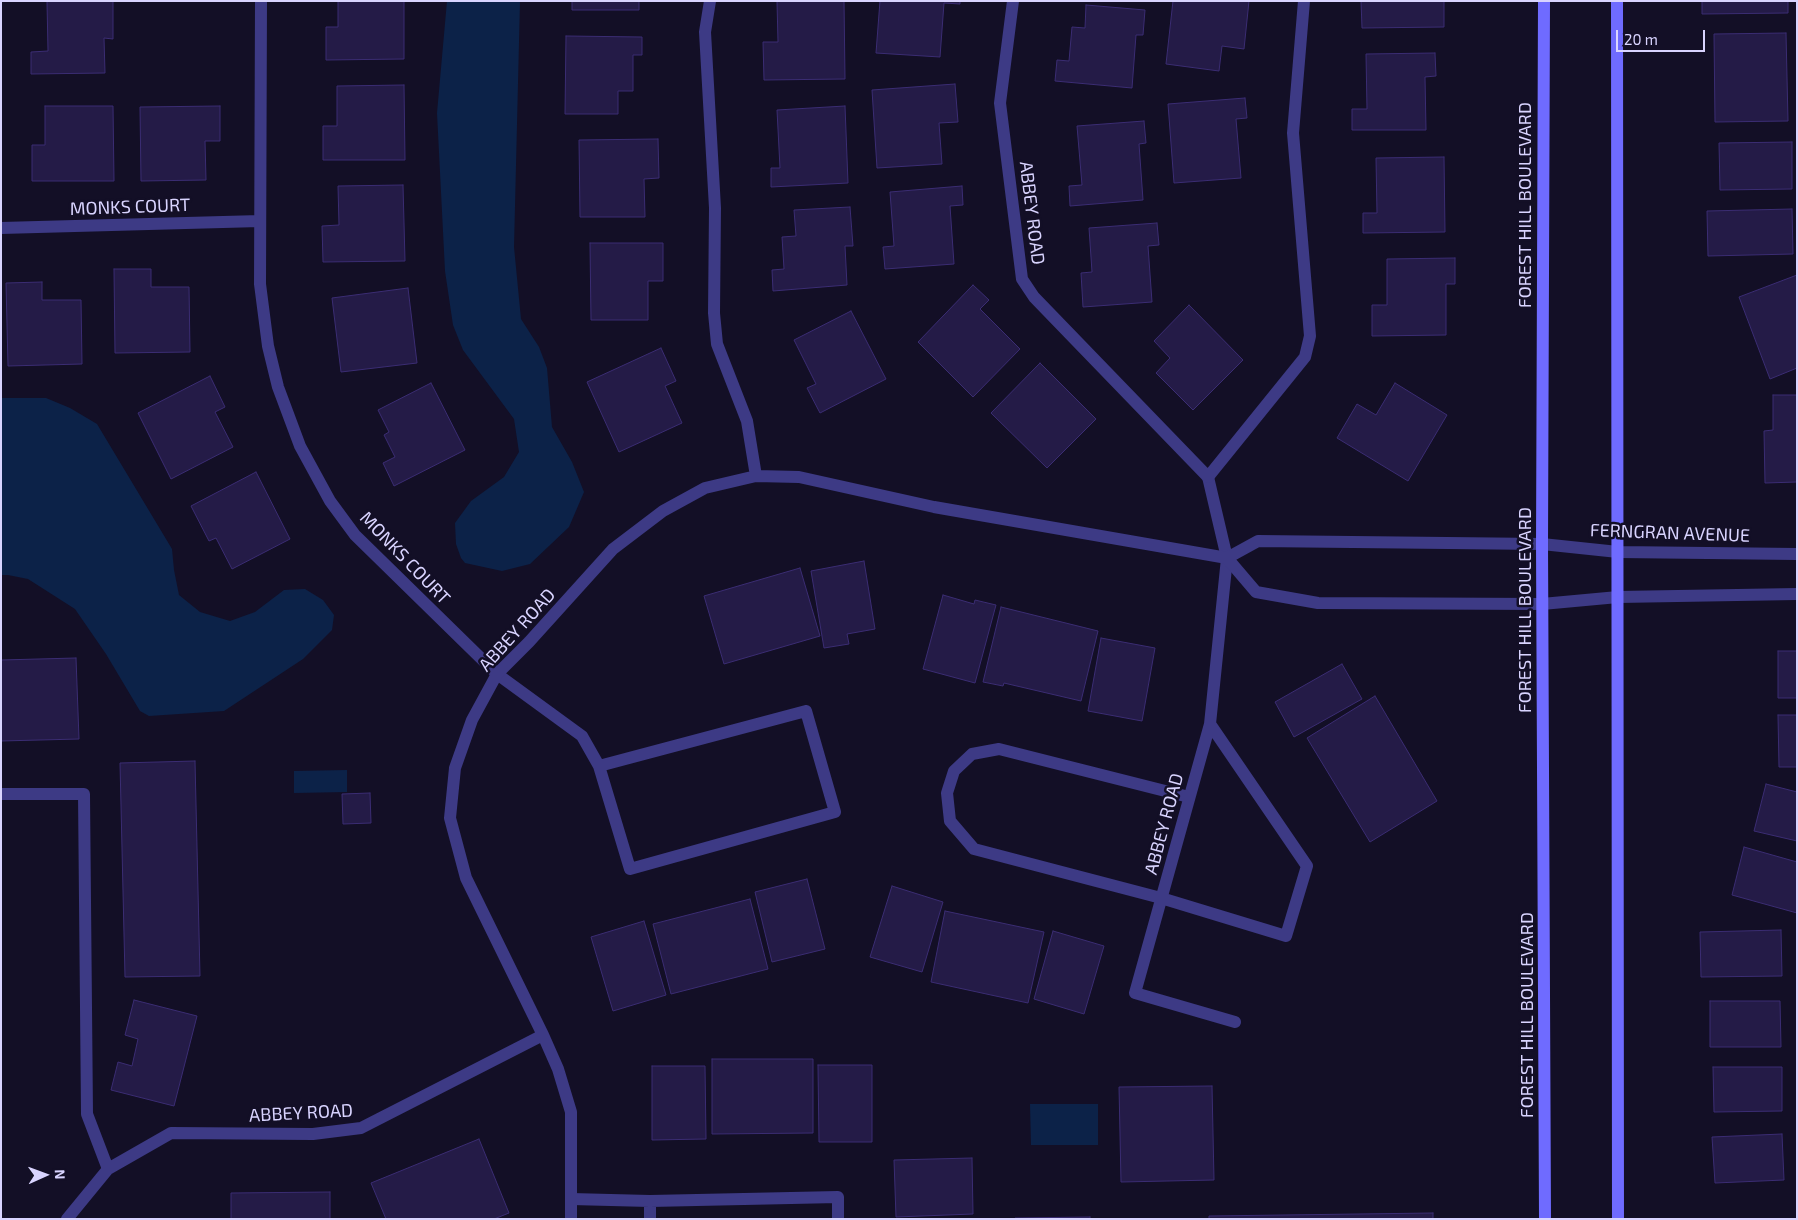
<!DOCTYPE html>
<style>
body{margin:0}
#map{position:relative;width:1798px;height:1220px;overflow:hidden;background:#130f26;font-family:"Exo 2",sans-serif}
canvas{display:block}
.frame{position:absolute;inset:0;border:2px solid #d9d4ff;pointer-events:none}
.north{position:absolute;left:20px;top:1150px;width:50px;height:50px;-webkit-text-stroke:4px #130f26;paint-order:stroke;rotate:88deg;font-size:14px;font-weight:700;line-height:20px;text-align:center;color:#d9d4ff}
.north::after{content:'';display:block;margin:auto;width:18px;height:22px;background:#d9d4ff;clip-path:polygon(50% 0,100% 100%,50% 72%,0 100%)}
.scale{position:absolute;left:1616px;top:30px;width:89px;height:22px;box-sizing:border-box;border:2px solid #d9d4ff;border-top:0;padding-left:6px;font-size:15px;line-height:18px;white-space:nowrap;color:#d9d4ff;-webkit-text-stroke:4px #130f26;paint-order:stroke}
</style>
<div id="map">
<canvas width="1798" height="1220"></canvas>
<div class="frame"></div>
<div class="north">N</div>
<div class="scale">20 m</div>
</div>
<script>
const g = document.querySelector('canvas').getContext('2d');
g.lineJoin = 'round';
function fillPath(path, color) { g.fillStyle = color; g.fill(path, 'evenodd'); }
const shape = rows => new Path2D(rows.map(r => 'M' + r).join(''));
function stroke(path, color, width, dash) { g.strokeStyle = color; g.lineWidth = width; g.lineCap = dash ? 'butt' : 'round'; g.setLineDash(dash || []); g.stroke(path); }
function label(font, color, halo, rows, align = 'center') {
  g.font = font + ' "Exo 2",sans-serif'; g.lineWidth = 5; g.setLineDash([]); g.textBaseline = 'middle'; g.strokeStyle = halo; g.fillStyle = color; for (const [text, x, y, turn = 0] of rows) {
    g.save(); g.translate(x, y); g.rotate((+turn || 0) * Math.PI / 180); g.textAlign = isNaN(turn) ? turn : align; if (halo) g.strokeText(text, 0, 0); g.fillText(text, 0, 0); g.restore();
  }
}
const water = shape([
 [447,1,520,1,514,247,521,319,539,347,547,368,552,427,572,462,584,492,569,527,530,564,502,571,465,563,461,558,456,544,455,523,471,501,504,477,519,452,514,419,463,350,453,325,445,271,437,113],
 [1,398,46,398,70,408,97,424,172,549,174,570,179,595,200,612,230,621,255,612,284,590,305,589,323,600,334,615,332,630,303,659,224,711,149,716,140,711,106,654,75,609,28,579,8,575,1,575],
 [347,770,347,792,294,793,294,771],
 [1030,1104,1098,1104,1098,1145,1031,1145]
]);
const building = shape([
 [47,1,113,1,113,39,104,38,105,73,31,74,31,52,48,51,47,1],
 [338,1,404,1,404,59,326,60,326,27,338,27,338,1],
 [572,1,639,1,639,10,572,10,572,1],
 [777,1,844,1,845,79,764,80,763,42,778,42,777,1],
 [880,1,960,1,960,4,944,3,940,57,876,53,880,1],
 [1173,1,1249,1,1244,49,1222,46,1219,71,1166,64,1173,1],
 [1361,1,1444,1,1444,27,1362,28,1361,1],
 [1702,1,1788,1,1788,13,1702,14,1702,1],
 [1086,5,1145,10,1143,35,1136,35,1132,88,1055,81,1057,60,1069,61,1072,27,1085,28,1086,5],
 [1786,33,1788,121,1715,122,1714,34,1786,33],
 [566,36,642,37,642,55,633,55,633,91,618,91,618,114,565,114,566,36],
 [1435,53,1436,76,1425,77,1426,130,1352,130,1352,109,1367,109,1366,54,1435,53],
 [955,84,958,122,939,123,942,164,877,168,872,90,955,84],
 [404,85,405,160,323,160,323,126,337,126,337,86,404,85],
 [1245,98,1247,118,1236,119,1241,178,1174,183,1168,104,1245,98],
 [45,106,113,106,114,181,32,181,32,145,45,145,45,106],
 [220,106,220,141,205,141,206,180,141,181,140,107,220,106],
 [845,106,848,183,771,187,771,168,780,168,777,110,845,106],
 [1144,121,1146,143,1139,144,1143,200,1070,206,1069,186,1082,185,1077,126,1144,121],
 [658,139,659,178,644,179,645,217,580,217,579,140,658,139],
 [1792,142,1792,189,1720,190,1719,143,1792,142],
 [1444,157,1445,232,1363,233,1363,213,1377,213,1376,158,1444,157],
 [403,185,405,261,323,262,322,226,339,225,338,186,403,185],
 [962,186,963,205,950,206,954,264,885,269,883,247,894,246,890,192,962,186],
 [850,207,853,246,845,246,847,285,773,291,772,270,784,269,782,237,796,236,794,210,850,207],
 [1792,209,1793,254,1708,256,1707,211,1792,209],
 [1157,223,1159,245,1148,246,1152,302,1083,307,1081,273,1092,272,1089,228,1157,223],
 [590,243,663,243,663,281,648,281,648,320,591,320,590,243],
 [1455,258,1455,284,1446,284,1446,335,1372,336,1372,305,1387,305,1387,259,1455,258],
 [114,269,151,269,151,287,189,287,190,352,115,353,114,269],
 [1797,275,1797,368,1770,379,1739,297,1797,275],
 [42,282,42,300,81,300,82,364,8,366,6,283,42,282],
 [973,285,989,300,980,309,1020,349,973,397,918,342,973,285],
 [408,288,417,363,341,372,332,298,408,288],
 [1189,305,1243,360,1193,410,1156,373,1170,358,1154,341,1189,305],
 [851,311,886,379,820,413,807,388,816,384,794,340,851,311],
 [661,348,676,381,665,386,682,423,619,452,587,382,661,348],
 [1040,363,1096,419,1047,468,991,413,1040,363],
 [210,376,225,407,215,412,233,447,171,479,138,413,210,376],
 [431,383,465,450,394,486,383,463,395,457,384,435,389,432,378,410,431,383],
 [1395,383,1447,415,1408,481,1337,438,1357,404,1376,415,1395,383],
 [1773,395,1797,395,1797,482,1765,483,1764,431,1773,430,1773,395],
 [256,472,290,539,232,569,216,538,209,541,191,506,256,472],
 [864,561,875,629,847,634,849,644,824,648,811,571,864,561],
 [800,568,820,636,724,664,704,596,800,568],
 [943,595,974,604,975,600,996,605,975,683,923,669,943,595],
 [1001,607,1098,631,1081,701,1004,683,1003,686,983,682,1001,607],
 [1101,638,1155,648,1142,721,1088,711,1101,638],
 [1778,651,1797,651,1797,698,1778,698,1778,651],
 [76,658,79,739,1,741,1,660,76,658],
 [1342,664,1362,699,1294,737,1275,702,1342,664],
 [1375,696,1437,801,1370,842,1307,738,1375,696],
 [1778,715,1797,715,1797,767,1779,767,1778,715],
 [195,761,200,976,125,977,120,763,195,761],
 [1766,784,1797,792,1797,841,1754,831,1766,784],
 [370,793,371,823,343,824,342,794,370,793],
 [1744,847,1797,862,1797,913,1732,895,1744,847],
 [807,879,825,949,772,962,755,892,807,879],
 [892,886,943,902,922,972,870,957,892,886],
 [750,899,768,969,671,994,653,924,750,899],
 [945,911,1044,932,1028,1003,931,982,945,911],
 [644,921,666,995,613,1011,591,937,644,921],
 [1781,930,1782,976,1701,977,1700,932,1781,930],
 [1053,931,1104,946,1084,1014,1034,999,1053,931],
 [134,1000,197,1016,174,1106,111,1090,118,1062,132,1066,138,1039,125,1035,134,1000],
 [1710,1001,1780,1001,1781,1047,1710,1047,1710,1001],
 [712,1059,813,1059,813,1133,712,1134,712,1059],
 [818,1065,872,1065,872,1142,819,1142,818,1065],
 [652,1066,705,1066,706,1139,652,1140,652,1066],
 [1713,1067,1782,1067,1782,1111,1714,1112,1713,1067],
 [1212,1086,1214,1180,1121,1182,1119,1087,1212,1086],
 [1782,1134,1784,1180,1715,1183,1712,1137,1782,1134],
 [479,1139,509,1213,494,1219,386,1219,371,1183,479,1139],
 [972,1158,973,1214,896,1217,894,1160,972,1158],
 [330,1192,330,1219,231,1219,231,1193,330,1192],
 [1433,1213,1433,1219,1209,1219,1209,1216,1433,1213],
 [1090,1217,1090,1219,1015,1219,1015,1218,1090,1217]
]);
const lane = shape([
 [261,1,260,284,268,346,278,387,300,446,330,501,355,535,497,674,582,736,599,766],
 [1,228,260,221],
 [1208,477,1227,558,1210,724,1135,993,1235,1022],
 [806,711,835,812,630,869,599,766,806,711],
 [1189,797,999,749,972,754,954,771,947,793,950,821,974,849,1161,898,1286,936,1307,866,1210,724],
 [571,1199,650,1201,838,1197,838,1219],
 [650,1201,650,1219]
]);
const street = shape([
 [710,1,705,32,715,208,714,313,717,344,747,421,756,476],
 [1013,1,1000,103,1022,279,1034,297,1208,477,1305,357,1310,336,1293,133,1304,1],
 [1227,558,1256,592,1318,603,1542,604,1618,597,1797,594],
 [1,794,84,794,87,1114,108,1169],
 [67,1219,108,1169,171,1133,313,1134,361,1128,543,1035],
 [571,1219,571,1112,558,1069,543,1035,466,878,450,818,455,768,472,720,497,674,529,642,613,549,663,511,705,488,756,476,799,477,934,507,1227,558,1258,541,1542,544,1618,552,1797,554]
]);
const secondary = shape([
 [1544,1,1542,544,1545,1219],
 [1617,1,1618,1219]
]);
const streetNames = [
 ["FOREST HILL BOULEVARD",1525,205,-90],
 ["MONKS COURT",130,207,-2],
 ["ABBEY ROAD",1032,213,83],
 ["FERNGRAN AVENUE",1670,533,2],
 ["MONKS COURT",405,558,46],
 ["FOREST HILL BOULEVARD",1525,610,-90],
 ["ABBEY ROAD",517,630,-48],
 ["ABBEY ROAD",1164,824,-75],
 ["FOREST HILL BOULEVARD",1527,1015,-90],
 ["ABBEY ROAD",301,1113,-3]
];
fillPath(water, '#0c2248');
fillPath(building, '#241b47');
stroke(building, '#3b2d73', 1);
stroke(lane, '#3d3a85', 12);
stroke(street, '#3d3a85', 12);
stroke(secondary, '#6f6bff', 12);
label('18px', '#d9d4ff', '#130f26', streetNames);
</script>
